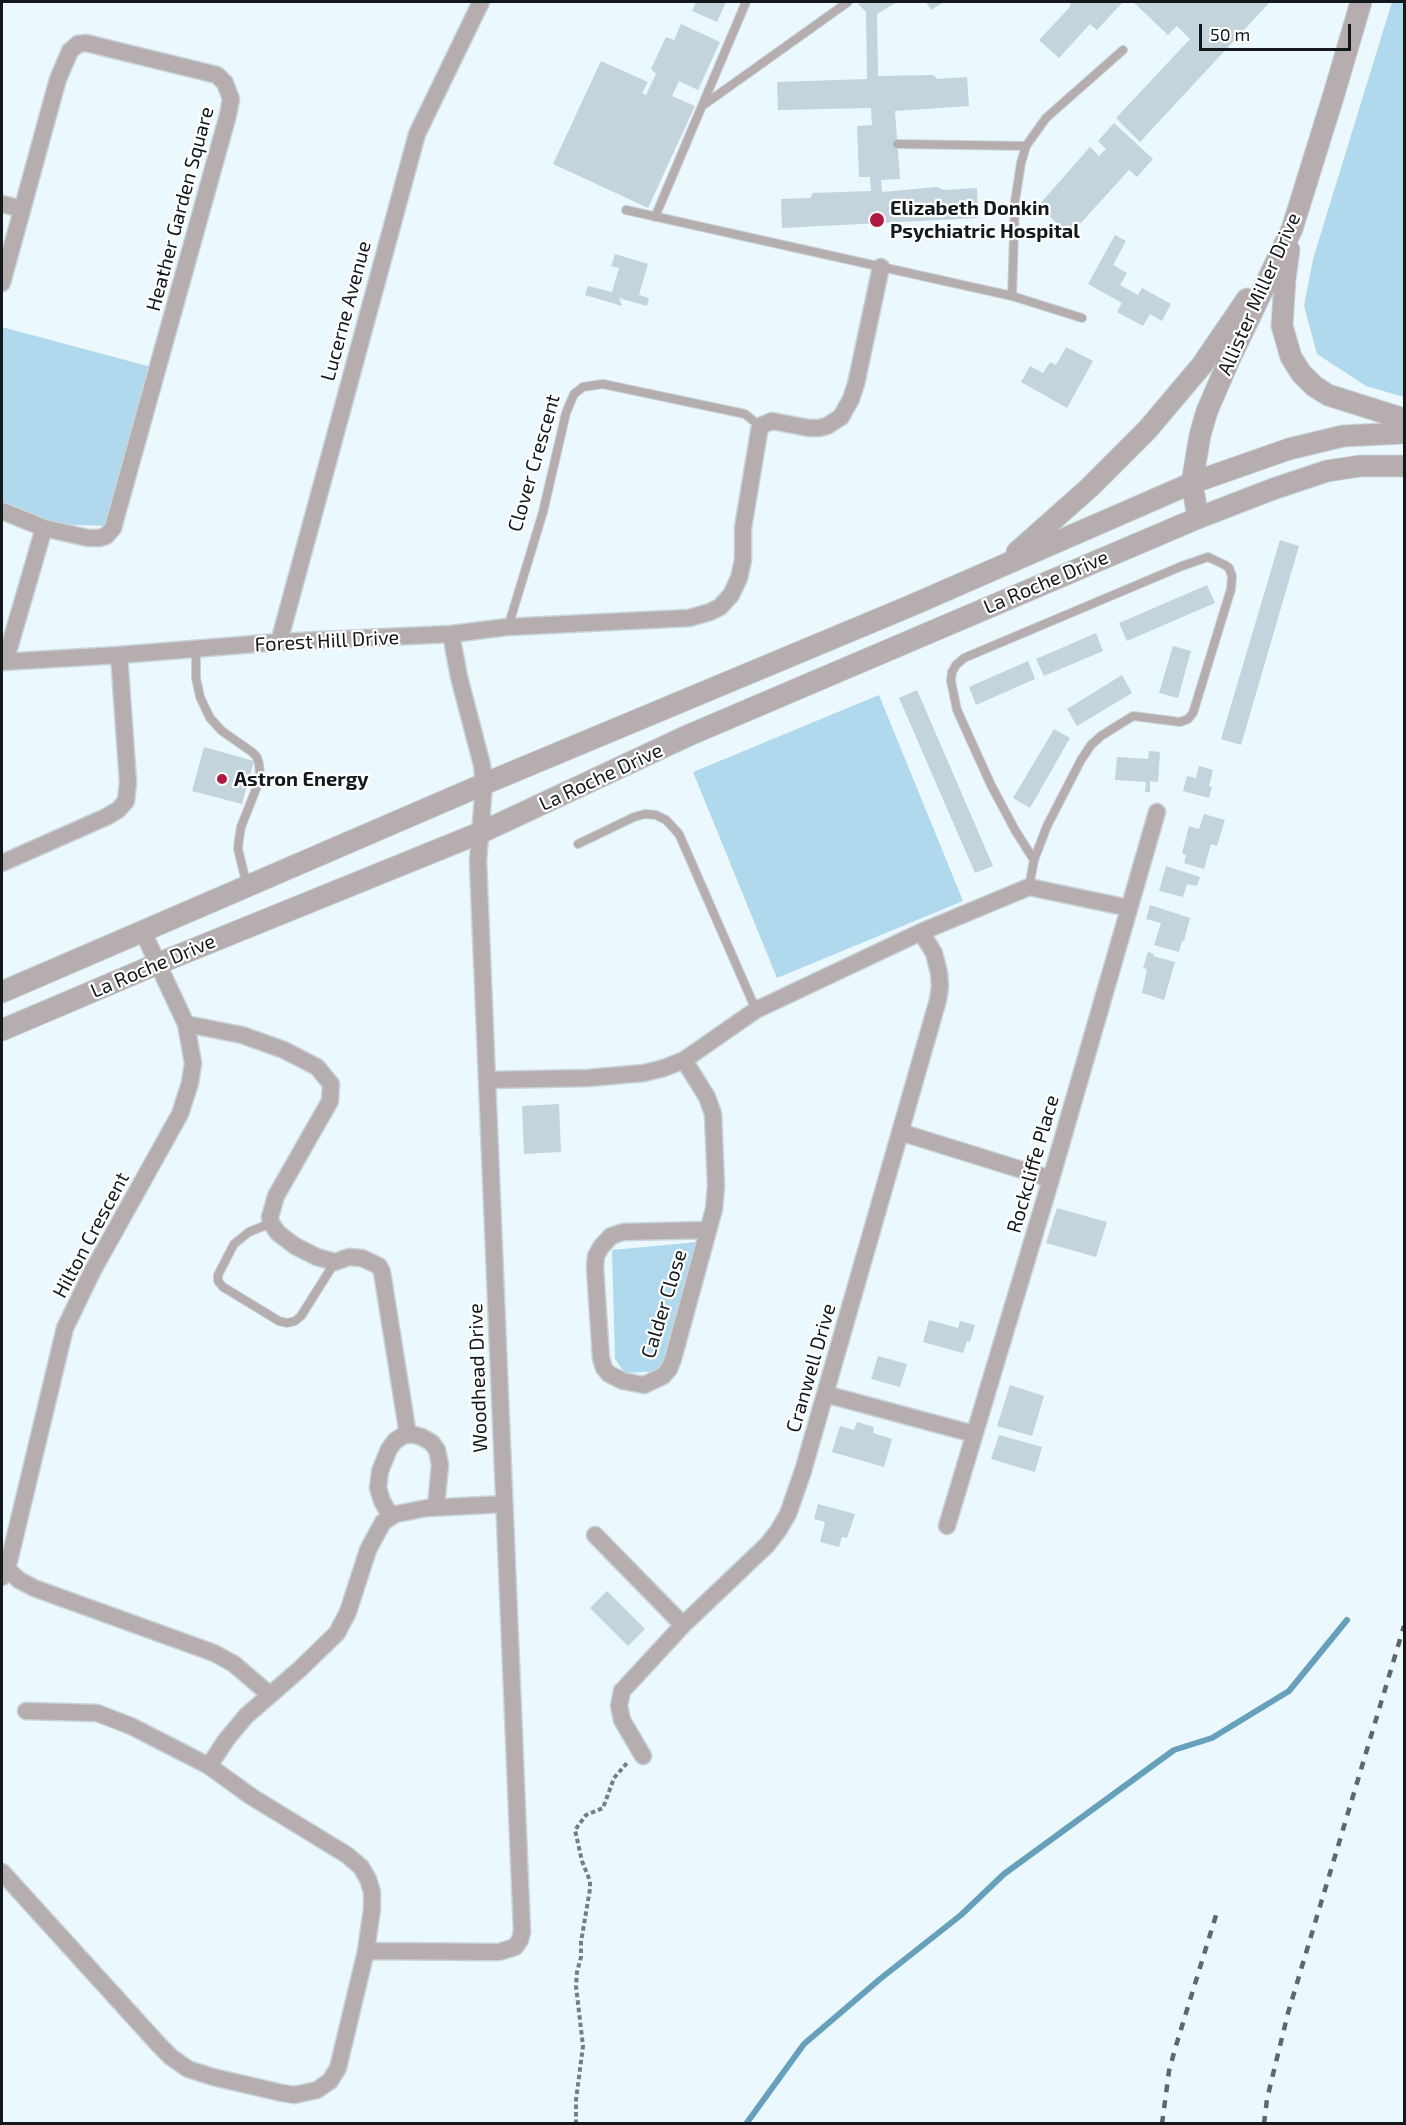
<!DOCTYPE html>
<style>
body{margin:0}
#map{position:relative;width:1406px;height:2125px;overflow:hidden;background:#ebf8fe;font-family:"Exo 2",sans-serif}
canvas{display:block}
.frame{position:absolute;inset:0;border:3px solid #12181b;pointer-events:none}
.scale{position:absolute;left:1199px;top:24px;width:152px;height:27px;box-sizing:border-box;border:3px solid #12181b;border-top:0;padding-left:8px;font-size:18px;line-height:21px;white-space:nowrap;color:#12181b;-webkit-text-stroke:4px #fff;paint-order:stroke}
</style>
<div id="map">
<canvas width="1406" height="2125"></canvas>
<div class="frame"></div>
<div class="scale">50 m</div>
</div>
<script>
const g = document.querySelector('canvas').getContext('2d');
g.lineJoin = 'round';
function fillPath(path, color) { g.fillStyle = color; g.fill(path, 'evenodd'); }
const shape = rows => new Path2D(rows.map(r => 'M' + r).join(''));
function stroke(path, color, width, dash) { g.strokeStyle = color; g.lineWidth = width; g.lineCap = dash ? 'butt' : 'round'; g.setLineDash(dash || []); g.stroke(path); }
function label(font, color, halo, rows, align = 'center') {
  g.font = font + ' "Exo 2",sans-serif'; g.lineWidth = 4.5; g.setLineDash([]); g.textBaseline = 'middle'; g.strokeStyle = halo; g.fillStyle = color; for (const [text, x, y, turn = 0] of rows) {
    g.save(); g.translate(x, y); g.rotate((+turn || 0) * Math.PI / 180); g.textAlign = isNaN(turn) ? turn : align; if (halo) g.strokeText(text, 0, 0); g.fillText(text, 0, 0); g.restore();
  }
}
const green = shape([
 [1392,2,1404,2,1404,397,1366,386,1317,354,1304,306,1313,259],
 [2,327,155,368,108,526,46,524,2,503],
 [879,695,963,901,777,978,693,772],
 [697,1242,661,1371,625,1373,615,1359,612,1250]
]);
const stream = shape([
 [746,2124,804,2044,880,1979,961,1915,1004,1874,1174,1750,1212,1738,1289,1691,1347,1620]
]);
const building = shape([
 [696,2,726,2,717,22,692,11],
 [863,2,897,2,877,14,878,76,933,75,937,79,967,77,969,106,895,111,900,179,881,180,882,192,937,187,944,190,977,188,978,218,782,228,781,199,810,198,813,193,871,191,870,177,859,177,857,126,872,125,871,108,778,110,777,82,867,79,866,12,858,4],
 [926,2,944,2,931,10],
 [1071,2,1123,2,1097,30,1090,24,1059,58,1039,40,1069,8],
 [1133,2,1270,2,1140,142,1116,118,1190,39,1177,26,1168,35],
 [681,24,720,42,698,90,679,81,672,96,695,106,648,208,553,164,601,61,648,82,642,93,646,95,656,74,651,69,666,37,674,40],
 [1114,123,1153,159,1137,177,1129,170,1070,235,1038,206,1090,147,1099,156,1106,149,1098,141],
 [1115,235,1126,241,1113,265,1127,273,1120,285,1138,295,1142,288,1171,304,1162,321,1150,314,1143,326,1117,312,1122,303,1088,284],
 [615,254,648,264,639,295,649,298,647,306,619,298,622,306,585,295,588,286,612,292,619,268,611,266],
 [1066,347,1093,361,1067,408,1021,382,1030,366,1043,373,1050,362,1056,365],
 [1280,540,1299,546,1241,745,1221,739],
 [1207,585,1215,603,1127,641,1119,623],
 [1096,633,1103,651,1044,676,1036,659],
 [1173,646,1191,651,1178,698,1159,693],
 [1028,661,1035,679,976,705,969,687],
 [1122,675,1132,693,1077,726,1067,709],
 [917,690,993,866,975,873,899,698],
 [1054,729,1070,738,1030,808,1013,798],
 [204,747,254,761,242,804,192,791],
 [1149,751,1160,752,1158,782,1150,781,1150,792,1145,792,1146,782,1115,780,1117,757,1148,759],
 [1199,766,1213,770,1209,786,1212,787,1209,798,1183,791,1187,776,1196,778],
 [1204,814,1225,820,1217,846,1211,844,1204,869,1184,863,1186,855,1182,853,1189,826,1199,829],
 [1166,866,1200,877,1197,886,1187,884,1183,897,1159,891],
 [1150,905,1190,918,1184,941,1182,941,1179,952,1154,945,1161,923,1146,919],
 [1148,952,1154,954,1153,956,1175,962,1164,1000,1142,993,1147,969,1143,968],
 [559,1104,561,1152,524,1154,522,1106],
 [1057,1208,1107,1222,1096,1257,1046,1243],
 [929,1320,958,1328,960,1321,975,1325,970,1342,967,1341,963,1353,923,1342],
 [878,1356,907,1364,900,1387,871,1379],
 [1010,1385,1044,1396,1032,1436,997,1426],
 [857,1422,874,1427,873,1433,892,1439,884,1467,832,1452,840,1426,854,1430],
 [999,1435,1042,1447,1035,1472,991,1459],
 [818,1504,855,1514,847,1538,842,1537,839,1547,820,1542,825,1522,814,1519],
 [607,1591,645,1629,628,1646,590,1608]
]);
const path = shape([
 [576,2124,576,2100,583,2046,576,1986,577,1972,581,1957,581,1942,590,1889,590,1881,582,1861,575,1830,586,1815,603,1808,614,1778,627,1763]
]);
const service = shape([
 [705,104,848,2],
 [897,144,1026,146],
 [626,210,1012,296,1082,318],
 [655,217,746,2],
 [1012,296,1015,201,1021,163,1026,146,1046,118,1123,50],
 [508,627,543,512,566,413,574,394,583,387,603,384,745,414,760,426],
 [196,649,196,678,200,697,210,718,222,731,252,752,257,757,259,764,260,774,256,789,241,827,239,839,238,849,247,886],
 [578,844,634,817,645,814,656,815,666,820,679,834,756,1010],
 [1029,887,1034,860,1047,826,1081,760,1091,745,1101,736,1133,716,1180,722,1188,719,1193,713,1231,589,1232,576,1229,568,1225,565,1208,557,1182,566,964,658,956,665,952,672,951,681,957,710,991,785,1015,830,1034,860],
 [271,1223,249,1232,234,1244,218,1275,218,1281,223,1287,279,1321,287,1323,295,1321,301,1316,335,1262]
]);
const minor = shape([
 [2,204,22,209],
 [2,283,58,79,70,51,78,44,86,43,217,75,225,83,231,99,228,115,113,528,106,536,99,538,88,538,44,528,2,511],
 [279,642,417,134,481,2],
 [2,662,119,655,279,642,451,634,507,627,689,618,710,612,720,607,731,595,739,578,743,560,743,528,760,426,772,421,809,428,819,428,827,426,841,417,851,399,856,384,881,267],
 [5,662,44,528],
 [2,863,106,817,118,810,126,801,128,782,119,655],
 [186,1024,242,1035,284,1050,317,1067,331,1084,330,1101,276,1196,270,1217,271,1223,278,1233,295,1246,317,1257,335,1262,349,1257,362,1258,379,1266,382,1272,408,1435],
 [684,1060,707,1097,713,1114,716,1186,714,1209,673,1359,669,1369,663,1376,644,1385,623,1381,609,1374,604,1368,601,1358,595,1268,596,1256,601,1247,611,1236,623,1232,708,1230],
 [487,1080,588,1078,644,1073,664,1068,684,1060,756,1010,921,932,1029,887,1129,908],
 [900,1132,1051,1179],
 [825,1394,974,1434],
 [391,1517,382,1501,378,1488,380,1471,389,1449,395,1441,404,1435,411,1434,422,1437,432,1443,437,1450,440,1465,436,1507],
 [947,1526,1051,1179,1157,812],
 [595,1535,683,1625],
 [7,1569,19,1580,34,1588,214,1653,234,1664,270,1695],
 [2,1577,7,1569,11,1553,65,1328,92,1272,180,1114,190,1083,193,1063,186,1024,143,932],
 [643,1756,622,1720,619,1706,622,1691,683,1625,767,1545,778,1531,788,1514,803,1471,938,1000,940,987,939,973,934,953,921,932],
 [209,1766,226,1740,246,1716,300,1669,337,1633,348,1612,368,1550,383,1522,396,1514,427,1508,504,1504],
 [2,1872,159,2045,171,2057,188,2069,213,2077,282,2093,294,2095,317,2090,330,2081,338,2068,366,1951,372,1909,372,1892,368,1879,361,1867,347,1855,252,1797,209,1766,131,1726,97,1713,26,1711],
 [366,1951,499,1952,515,1947,520,1940,522,1932,478,861,484,784,482,765,459,677,451,634]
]);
const tertiary = shape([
 [1289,250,1285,279,1282,326,1291,357,1301,373,1314,386,1328,395,1404,419],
 [1198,518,1192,483,1200,435,1207,411,1230,358,1292,229,1334,94,1361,2],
 [1017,552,1089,488,1148,429,1202,365,1247,299],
 [2,992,484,784,910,606,1192,483,1289,449,1343,436,1404,433],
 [2,1030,157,964,482,832,687,736,1198,518,1273,489,1327,471,1360,466,1404,466]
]);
const rail = shape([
 [1162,2124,1169,2071,1175,2049,1217,1912],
 [1264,2124,1267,2099,1288,2013,1404,1626]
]);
const markers = [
 [877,220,8,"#ae1a40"],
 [222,779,6,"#ae1a40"]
];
const poiNames = [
 ["Elizabeth Donkin",890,208],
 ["Psychiatric Hospital",890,231],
 ["Astron Energy",234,779]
];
const streetNames = [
 ["Heather Garden Square",180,209,-75],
 ["Allister Miller Drive",1259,294,-66],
 ["Lucerne Avenue",346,311,-75],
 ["Clover Crescent",534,463,-74],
 ["La Roche Drive",1046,582,-23],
 ["Forest Hill Drive",327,641,-3],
 ["La Roche Drive",601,777,-25],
 ["La Roche Drive",153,966,-23],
 ["Rockcliffe Place",1033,1164,-74],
 ["Hilton Crescent",91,1235,-62],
 ["Calder Close",664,1304,-73],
 ["Cranwell Drive",811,1368,-74],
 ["Woodhead Drive",478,1378,-92]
];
fillPath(green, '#b0d9ee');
stroke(stream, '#66a0bb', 6);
fillPath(building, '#c4d4dc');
stroke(service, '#c8d4da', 10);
stroke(minor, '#c8d4da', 19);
stroke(tertiary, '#c8d4da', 23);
stroke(path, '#757e82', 4, [4.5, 3]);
stroke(service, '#b5adae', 8);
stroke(minor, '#b5adae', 16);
stroke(tertiary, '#b5adae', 21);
stroke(rail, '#5e676b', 4.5, [8, 8]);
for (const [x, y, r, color] of markers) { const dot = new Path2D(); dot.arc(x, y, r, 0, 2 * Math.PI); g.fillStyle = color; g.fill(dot); stroke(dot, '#fff', 2); }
label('bold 20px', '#12181b', '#fff', poiNames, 'left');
label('20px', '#12181b', '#fff', streetNames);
</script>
